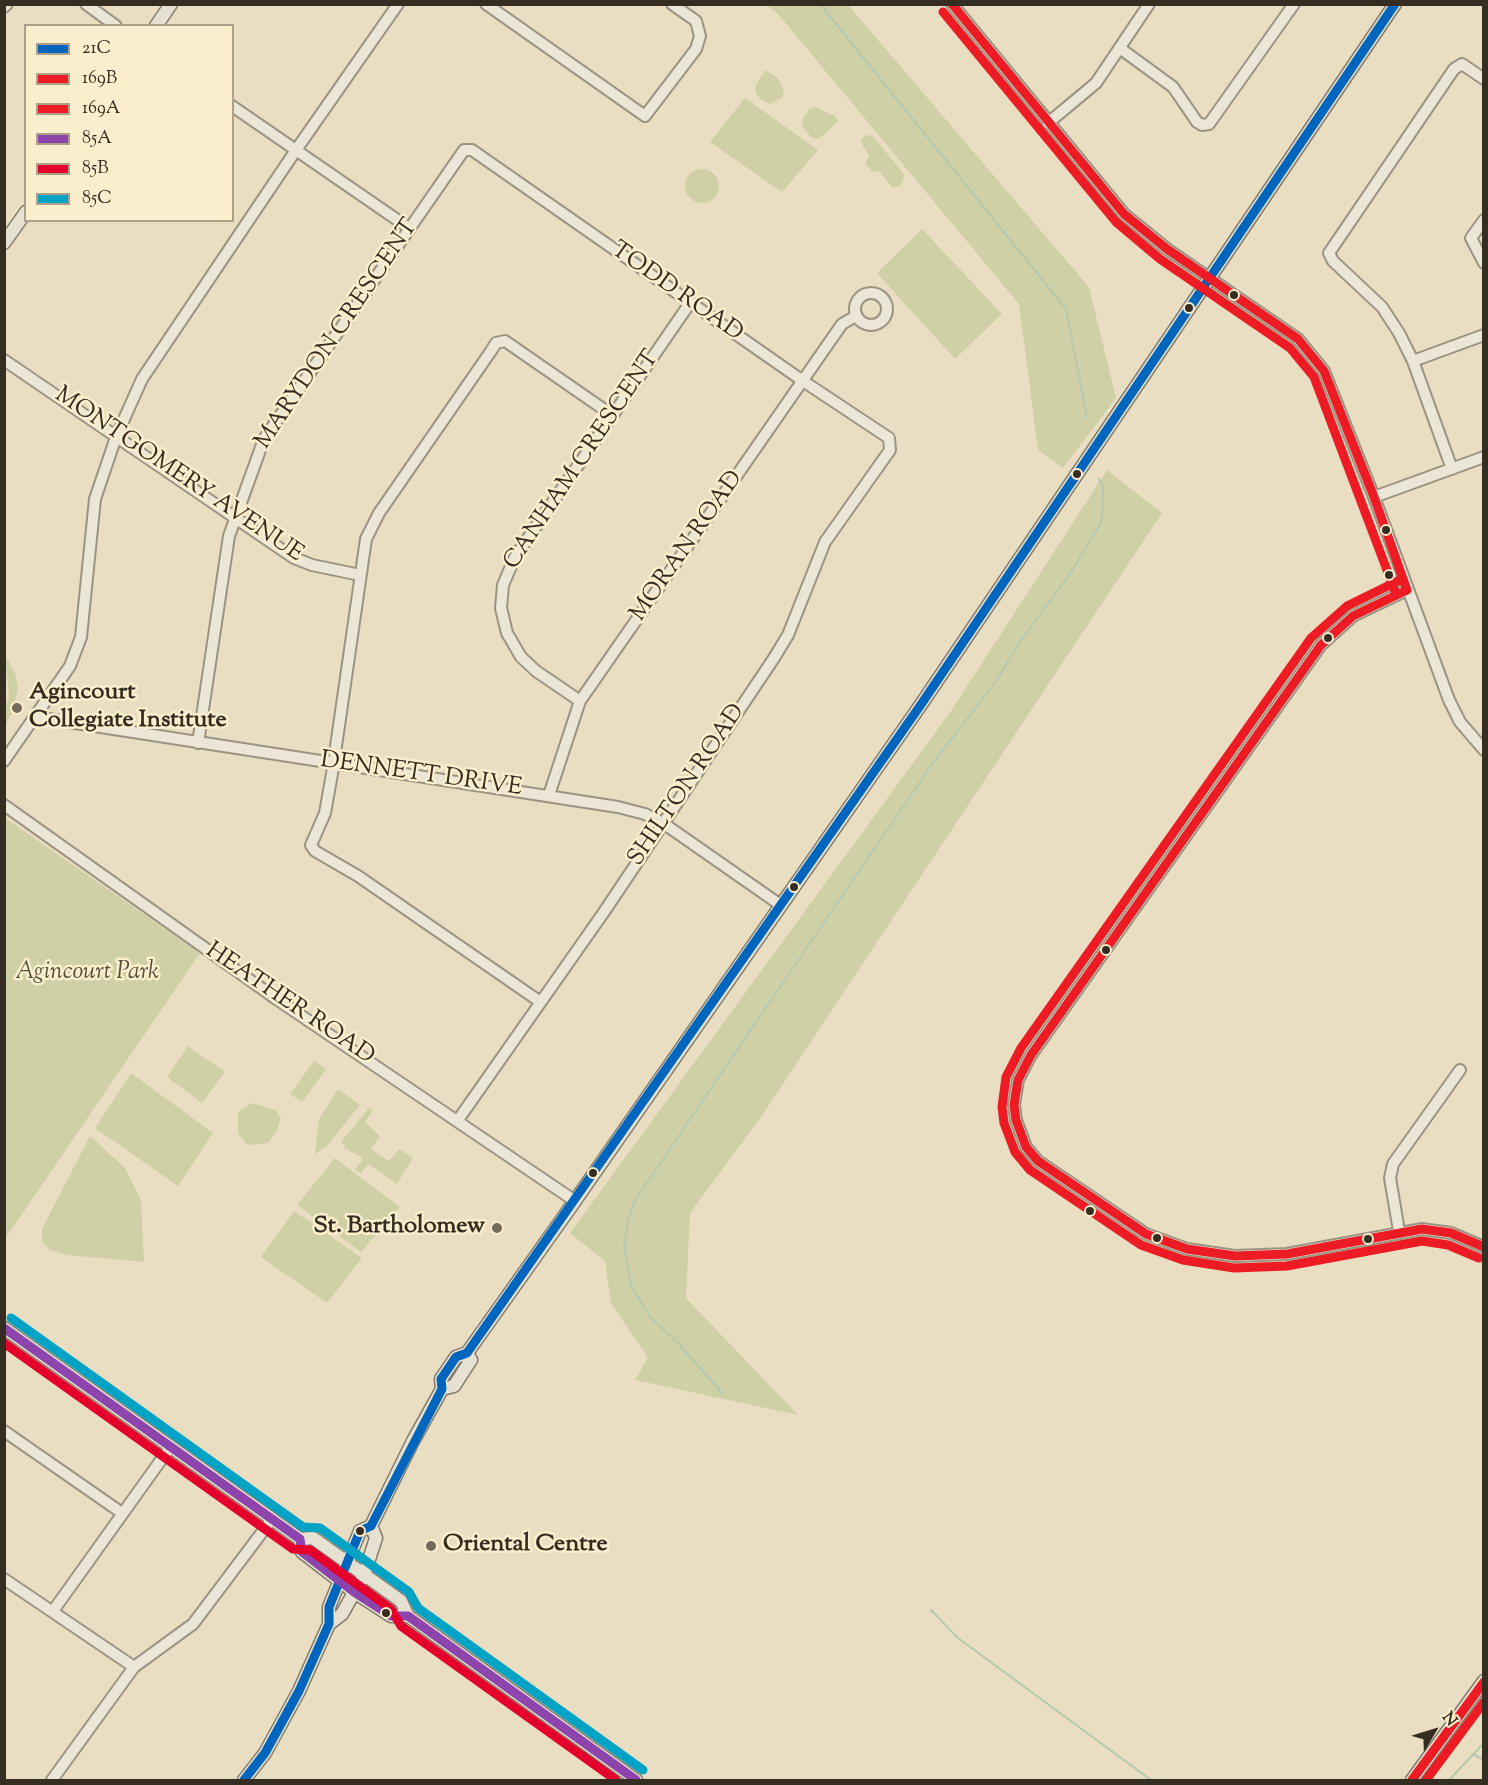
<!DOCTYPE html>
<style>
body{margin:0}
#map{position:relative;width:1488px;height:1785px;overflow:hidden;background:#e9dec1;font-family:"Sorts Mill Goudy",serif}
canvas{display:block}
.frame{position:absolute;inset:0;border:6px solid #352c22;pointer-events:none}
.legend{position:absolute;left:24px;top:24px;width:210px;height:198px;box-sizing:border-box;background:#fbeecc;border:2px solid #aca088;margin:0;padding:8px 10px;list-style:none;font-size:18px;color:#352c22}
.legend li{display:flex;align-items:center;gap:12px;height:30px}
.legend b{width:30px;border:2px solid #aca088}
.north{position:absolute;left:1404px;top:1701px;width:60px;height:60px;-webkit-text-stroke:4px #fbeecc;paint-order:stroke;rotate:52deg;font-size:16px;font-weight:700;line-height:24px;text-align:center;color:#352c22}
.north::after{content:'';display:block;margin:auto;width:21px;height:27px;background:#352c22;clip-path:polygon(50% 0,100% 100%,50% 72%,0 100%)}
</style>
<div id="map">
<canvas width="1488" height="1785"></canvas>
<div class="frame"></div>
<ul class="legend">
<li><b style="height:8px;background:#0065bd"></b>21C</li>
<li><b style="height:8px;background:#ed1c24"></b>169B</li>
<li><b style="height:8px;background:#ed1c24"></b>169A</li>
<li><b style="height:8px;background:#8e44ad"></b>85A</li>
<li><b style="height:8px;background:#e4002b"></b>85B</li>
<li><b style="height:8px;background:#03a3c5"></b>85C</li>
</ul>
<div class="north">N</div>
</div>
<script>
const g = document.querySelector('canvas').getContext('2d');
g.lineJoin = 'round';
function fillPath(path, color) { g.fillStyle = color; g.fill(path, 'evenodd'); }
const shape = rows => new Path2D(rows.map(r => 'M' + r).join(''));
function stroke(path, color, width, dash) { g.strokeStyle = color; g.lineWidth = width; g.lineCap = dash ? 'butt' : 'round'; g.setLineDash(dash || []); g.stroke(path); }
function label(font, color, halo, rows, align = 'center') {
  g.font = font + ' "Sorts Mill Goudy",serif'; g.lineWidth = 5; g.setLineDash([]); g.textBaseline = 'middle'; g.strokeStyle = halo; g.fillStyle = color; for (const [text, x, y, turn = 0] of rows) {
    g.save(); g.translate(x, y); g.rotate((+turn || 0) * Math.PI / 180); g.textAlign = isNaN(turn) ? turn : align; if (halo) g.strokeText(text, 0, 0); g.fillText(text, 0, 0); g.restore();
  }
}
const green = shape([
 [767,5,848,5,1089,287,1116,398,1063,468,1038,450,1019,304,778,14],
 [765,70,778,78,784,90,782,98,769,104,760,99,755,92,756,85],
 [745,98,818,150,782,192,710,142],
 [816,107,831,115,834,114,838,121,819,139,811,137,803,127,802,120,810,109],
 [872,135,904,174,903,181,899,186,893,188,879,171,872,172,865,163,869,155,860,141,865,136],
 '685 186a17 17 0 1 1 34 0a17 17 0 1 1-34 0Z',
 [922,229,1002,314,955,359,877,273],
 [1107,470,1162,513,759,1120,690,1213,686,1298,798,1415,635,1380,648,1358,611,1303,605,1261,570,1233,951,711],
 [5,655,15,673,18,688,13,712,5,725,5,710,9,696],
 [5,818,200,953,5,1239,4,1128,7,1124,4,1122],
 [188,1046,225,1072,202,1103,167,1077],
 [314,1061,326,1069,302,1102,290,1094],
 [131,1073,213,1133,178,1186,95,1128],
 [338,1089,360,1105,327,1146,315,1154,319,1119],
 [252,1103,275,1110,281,1118,277,1130,268,1143,247,1145,238,1133,238,1112],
 [369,1108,373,1110,365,1122,380,1136,371,1149,389,1161,399,1149,413,1158,397,1184,368,1164,361,1174,355,1170,363,1158,344,1148,345,1145,341,1142],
 [90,1136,125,1168,141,1200,144,1262,68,1255,50,1250,42,1241,42,1229],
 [335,1158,400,1207,361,1252,297,1205],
 [294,1211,362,1258,327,1303,261,1257]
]);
const stream = shape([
 [820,4,1066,309,1087,417],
 [722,1393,678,1343,650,1317,631,1285,624,1247,628,1221,635,1200,930,767,997,680,1018,645,1071,572,1102,521,1103,487,1099,479],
 [931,1610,958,1638,1151,1780],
 [1473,1754,1484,1760],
 [1449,1780,1484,1743]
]);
const minor = shape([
 [86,4,116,26],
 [486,4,645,116,696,49,700,36,696,21,672,4],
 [952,4,1124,214,1167,249,1298,339,1324,371,1374,497,1449,700,1460,722,1484,750],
 [4,7,7,4],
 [1121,49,1173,87,1197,122,1202,125,1209,124,1294,4],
 [232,106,409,228],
 [1048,123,1096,83,1149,4],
 [1484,220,1471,238,1484,263],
 '855 309a16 16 0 1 1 32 0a16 16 0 1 1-32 0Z',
 [4,360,294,558,312,565,360,575],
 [1413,361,1484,335],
 [1452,469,1413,361,1399,333,1382,307,1333,261,1329,253,1454,69,1462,64,1484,79],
 [1374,497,1484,457],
 [1407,590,1353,616,1321,645,1031,1055,1018,1080,1014,1105,1016,1120,1026,1147,1038,1161,1146,1234,1187,1249,1235,1256,1287,1254,1422,1229,1451,1233,1484,1247],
 [580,701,536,671,521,657,507,633,501,608,503,585,515,557,690,303],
 [36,717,618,807,645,814,663,823,779,904],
 [198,743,229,536,264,439,464,150,472,150,803,381,889,438,890,450,825,542,788,635,774,658,604,912,458,1120],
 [4,761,70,666,81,637,95,499,116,437,142,379,296,150,398,4],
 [549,795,580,701,842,324,856,316],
 [4,805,275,998,575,1201],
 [539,1001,358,876,315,851,311,845,325,813,332,774,366,539,379,513,491,351,496,343,505,341,612,415],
 [1399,1231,1390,1178,1393,1164,1460,1070],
 [4,1431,122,1513],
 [4,1579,134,1667],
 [53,1611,171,1446],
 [52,1780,134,1667,193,1624,272,1519]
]);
const major = shape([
 [156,26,171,4],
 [4,243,26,212],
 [4,1328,300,1539,313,1538,401,1601,408,1616,636,1780],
 [442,1389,454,1386,471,1360,467,1353],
 [300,1539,302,1552,354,1592,391,1616,408,1616],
 [329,1624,342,1614,364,1575,376,1538,371,1526],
 [244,1780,265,1753,299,1691,329,1624,329,1607,360,1531,371,1526,413,1441,442,1389,441,1379,456,1357,467,1353,570,1208,920,706,1395,4],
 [1412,1780,1484,1681]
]);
const bus1 = shape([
 [244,1780,265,1753,299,1691,329,1624,329,1607,360,1531,371,1526,442,1389,441,1379,456,1357,467,1353,920,706,1395,4]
]);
const bus2 = shape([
 [952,4,1124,214,1167,249,1298,339,1324,371,1374,497,1407,590],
 [1407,590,1353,616,1321,645,1031,1055,1018,1080,1014,1105,1016,1120,1026,1147,1038,1161,1146,1234,1187,1249,1235,1256,1287,1254,1422,1229,1451,1233,1484,1247],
 [1412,1780,1484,1682]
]);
const bus3 = shape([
 [943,12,1116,222,1160,259,1290,348,1314,377,1396,594],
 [1402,579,1347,606,1311,638,1021,1048,1006,1077,1002,1107,1004,1123,1015,1152,1030,1170,1141,1245,1183,1260,1234,1268,1287,1266,1422,1241,1448,1245,1479,1258],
 [1426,1780,1484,1702]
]);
const bus4 = shape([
 [4,1328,300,1539,302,1552,354,1592,391,1616,408,1616,636,1780]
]);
const bus5 = shape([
 [4,1343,293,1549,310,1550,391,1609,401,1626,616,1780]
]);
const bus6 = shape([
 [11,1318,303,1527,320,1528,409,1592,418,1608,643,1770]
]);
const markers = [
 [1234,295,5,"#352c22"],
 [1189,308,5,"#352c22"],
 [1077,474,5,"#352c22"],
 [1386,530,5,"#352c22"],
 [1389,575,5,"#352c22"],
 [1328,638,5,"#352c22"],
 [17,708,6,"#746a5a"],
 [794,887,5,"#352c22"],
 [1106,950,5,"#352c22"],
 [593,1173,5,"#352c22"],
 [1090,1211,5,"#352c22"],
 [497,1228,6,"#746a5a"],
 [1157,1238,5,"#352c22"],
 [1368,1239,5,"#352c22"],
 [360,1531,5,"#352c22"],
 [431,1546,6,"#746a5a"],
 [386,1613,5,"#352c22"]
];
const streetNames = [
 ["TODD ROAD",676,293,35],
 ["MARYDON CRESCENT",338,335,-56],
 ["CANHAM CRESCENT",583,461,-56],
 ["MONTGOMERY AVENUE",178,476,34],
 ["MORAN ROAD",688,547,-55],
 ["DENNETT DRIVE",421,776,8],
 ["SHILTON ROAD",688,786,-56],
 ["HEATHER ROAD",289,1005,34]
];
const poiNames = [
 ["Agincourt",29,694],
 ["Collegiate Institute",29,722],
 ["St. Bartholomew",485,1228,"right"],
 ["Oriental Centre",443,1546]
];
const parkNames = [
 ["Agincourt Park",87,974]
];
fillPath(green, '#cfd0a6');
stroke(stream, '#b5c9ae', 2);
stroke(minor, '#9b9483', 14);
stroke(major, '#837c6d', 15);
stroke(minor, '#ece6d7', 10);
stroke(major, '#e7e1d1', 12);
stroke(bus1, '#0065bd', 9);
stroke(bus2, '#ed1c24', 9);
stroke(bus3, '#ed1c24', 9);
stroke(bus4, '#8e44ad', 9);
stroke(bus5, '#e4002b', 9);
stroke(bus6, '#03a3c5', 9);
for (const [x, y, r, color] of markers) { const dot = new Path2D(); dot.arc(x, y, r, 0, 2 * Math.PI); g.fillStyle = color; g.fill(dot); stroke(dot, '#fbeecc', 2); }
label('24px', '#352c22', '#fbeecc', streetNames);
label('bold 24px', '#352c22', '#fbeecc', poiNames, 'left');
label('italic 24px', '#56523d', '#fbeecc', parkNames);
</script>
